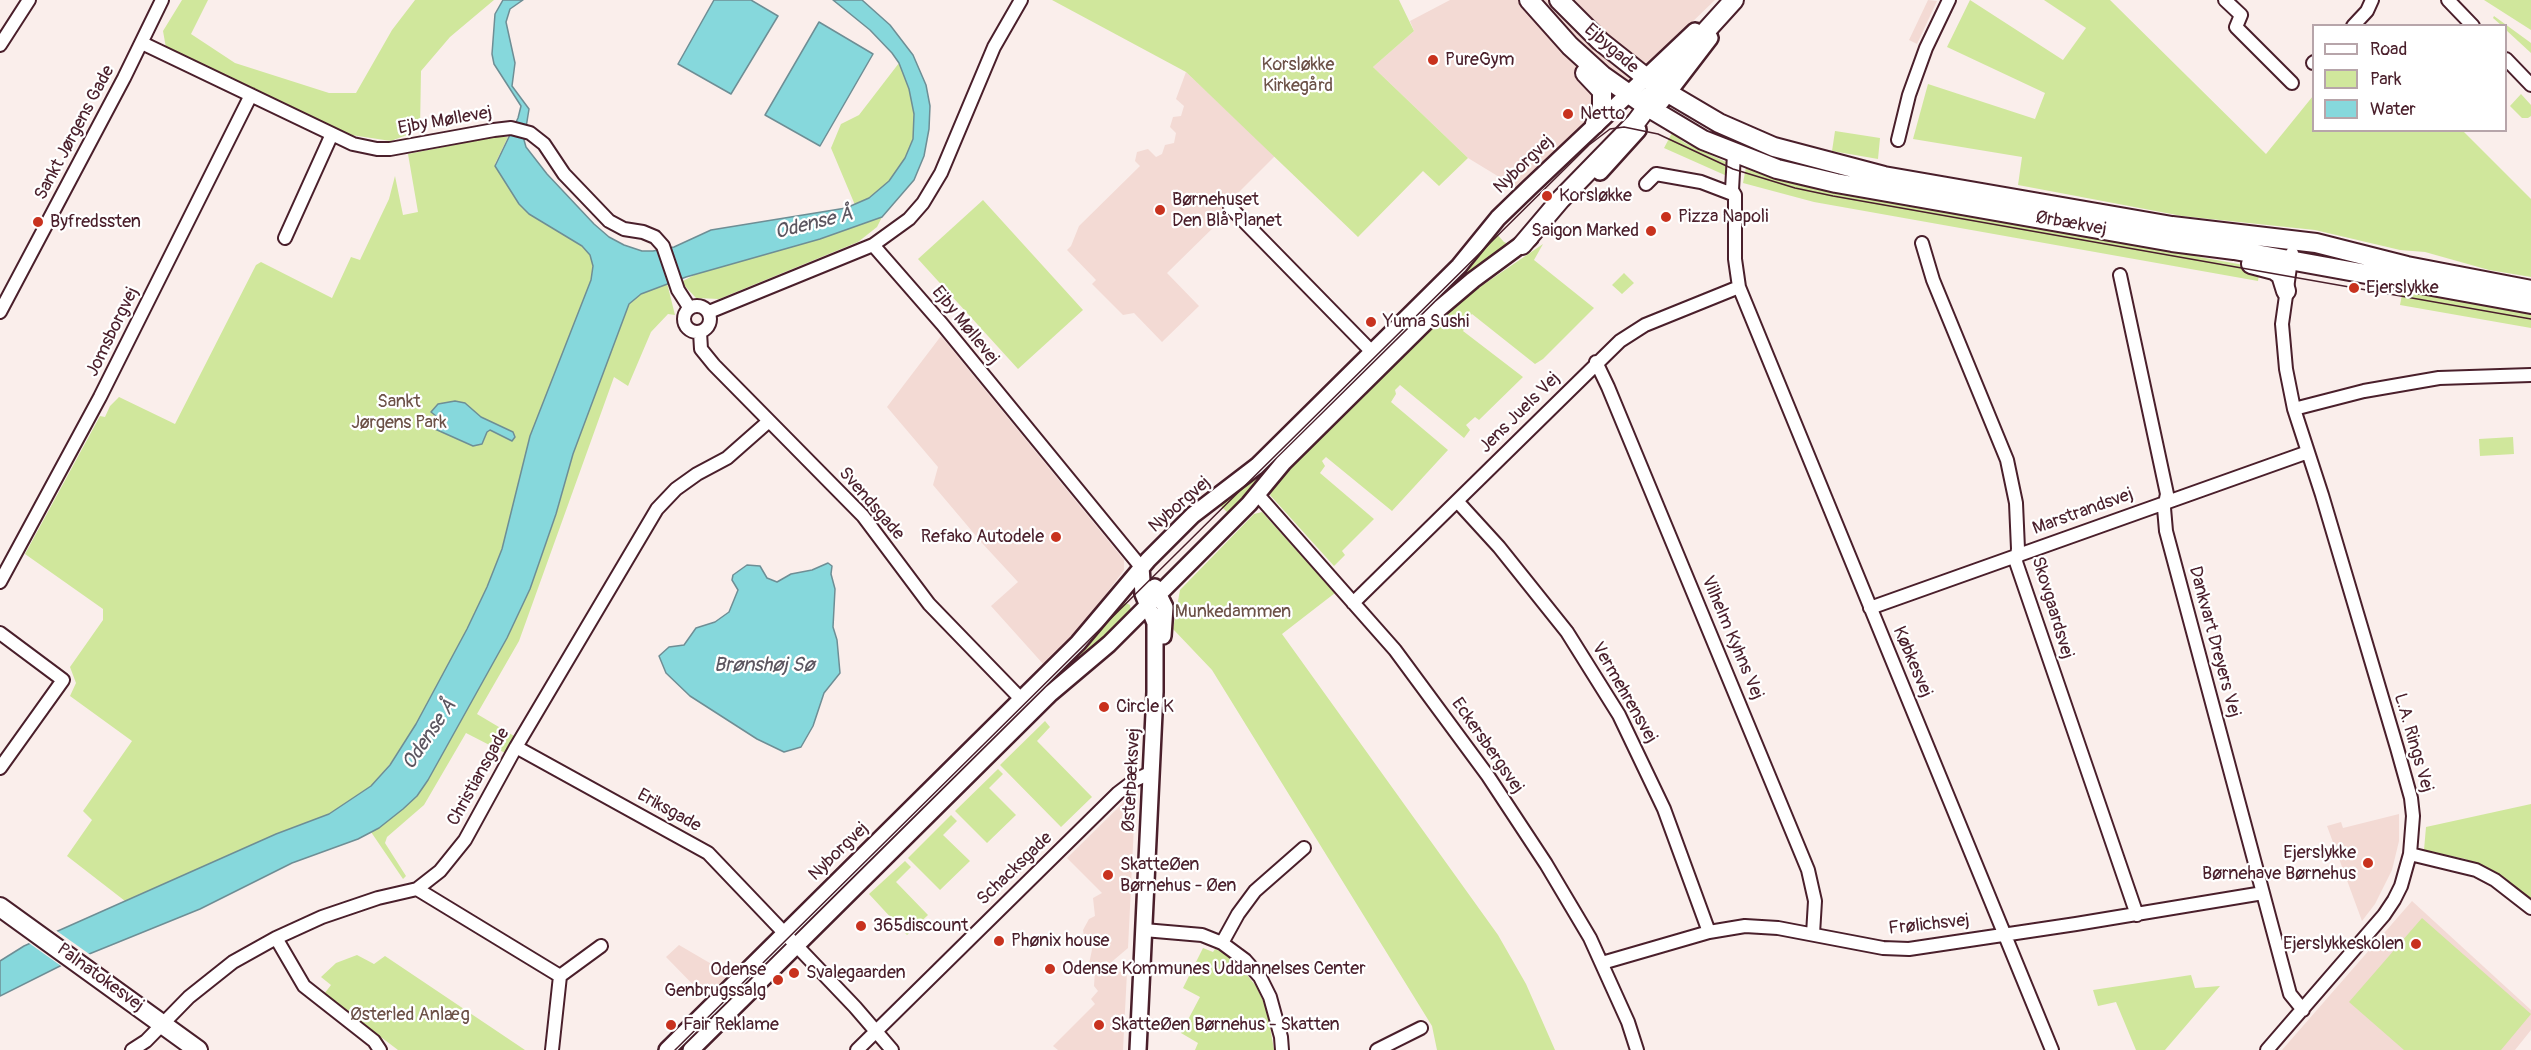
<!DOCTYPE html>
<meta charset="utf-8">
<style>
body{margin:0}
#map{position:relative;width:2531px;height:1050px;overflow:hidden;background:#faeeeb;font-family:Pangolin,sans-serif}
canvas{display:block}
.legend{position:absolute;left:2312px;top:24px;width:195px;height:108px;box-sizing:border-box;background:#fff;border:2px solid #b7a5aa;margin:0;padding:8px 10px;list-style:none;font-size:18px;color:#4a1f2b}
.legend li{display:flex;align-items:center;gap:12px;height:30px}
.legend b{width:30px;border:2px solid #b7a5aa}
</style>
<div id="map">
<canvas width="2531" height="1050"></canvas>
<ul class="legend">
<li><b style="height:8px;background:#fff"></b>Road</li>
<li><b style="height:16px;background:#d0e79c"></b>Park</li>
<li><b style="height:16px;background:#86d8dc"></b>Water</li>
</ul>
</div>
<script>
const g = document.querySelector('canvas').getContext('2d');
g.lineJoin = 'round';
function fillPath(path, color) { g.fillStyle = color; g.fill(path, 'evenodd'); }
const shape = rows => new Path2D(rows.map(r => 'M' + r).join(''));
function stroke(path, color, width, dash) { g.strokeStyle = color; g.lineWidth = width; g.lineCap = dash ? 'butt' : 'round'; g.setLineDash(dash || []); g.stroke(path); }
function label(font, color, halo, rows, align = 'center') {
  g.font = font + ' Pangolin,sans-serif'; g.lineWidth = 4.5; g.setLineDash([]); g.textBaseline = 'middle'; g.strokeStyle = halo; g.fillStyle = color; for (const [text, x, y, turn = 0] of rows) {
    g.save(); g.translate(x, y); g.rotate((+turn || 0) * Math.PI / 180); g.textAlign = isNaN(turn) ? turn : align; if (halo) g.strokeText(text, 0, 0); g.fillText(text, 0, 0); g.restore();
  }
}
const built = shape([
 [1450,0,1715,0,1519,189,1468,158,1373,67,1414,31,1410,21],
 [1928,0,1937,1,1917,44,1909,40],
 [1186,72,1275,156,1232,199,1219,222,1167,273,1199,306,1162,342,1134,313,1123,315,1092,284,1096,280,1067,250,1071,246,1079,226,1140,166,1135,161,1137,152,1148,149,1156,157,1162,154,1165,145,1174,143,1176,133,1170,127,1173,117,1181,116,1184,106,1176,99],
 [941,336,1124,560,1124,570,1080,629,1044,665,991,606,1018,582,982,543,933,485,938,467,887,407],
 [1125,801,1135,805,1128,948,1108,965,1089,964,1093,945,1084,937,1083,930,1089,919,1095,916,1093,898,1102,893,1067,858],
 [2399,814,2399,841,2392,870,2375,904,2362,921,2327,826,2341,822,2343,828],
 [2412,901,2531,1010,2531,1030,2515,1050,2282,1050],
 [679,945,732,976,708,1000,666,957],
 [1095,971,1127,972,1123,1050,1058,1050,1053,1046,1095,1004,1091,999,1098,991,1094,986]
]);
const green = shape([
 [182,0,208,0,191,34,235,63,329,93,356,93,392,30,415,0,494,0,450,37,421,71,420,130,391,141,351,135,166,48,163,31],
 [1052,0,1399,0,1414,31,1373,67,1468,158,1439,186,1423,171,1358,237,1186,72],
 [1970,0,2063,60,2086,28,2044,0,2110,0,2266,154,2313,96,2314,130,2463,131,2531,199,2531,277,2489,270,2425,252,2400,250,2315,230,2182,216,2018,185,2022,157,1913,139,1928,84,2035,119,2045,93,1947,47],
 [2484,0,2531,0,2531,30],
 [2494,16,2531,43,2531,53,2506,30,2506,26,2501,25,2493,18],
 [899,63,909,89,914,114,913,139,905,158,889,181,869,198,855,205,831,148,841,124,859,115],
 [2521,94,2531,105,2531,116,2528,118,2522,118,2510,106],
 [1835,131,1880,138,1878,159,1832,151],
 [1672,133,1685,143,1726,162,1727,176,1664,148],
 [494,137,508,137,495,164,529,214,582,246,590,255,593,266,591,280,530,436,502,549,487,587,467,629,416,724,390,764,371,786,329,814,276,834,125,901,67,856,92,820,83,811,132,741,70,696,76,683,70,667,103,620,103,609,25,554,100,416,105,417,110,406,119,397,175,424,256,265,261,262,332,298,351,257,360,260,389,199,395,176,403,215,418,212,408,154],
 [1746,167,1793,181,2124,239,2200,257,2260,268,2258,281,1814,202,1743,183],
 [983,200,1083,310,1018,369,918,259],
 [882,217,877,227,858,242,719,299,696,298,681,282,698,273,820,239],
 [1495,232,1504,242,1511,245,1232,517,1217,502],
 [1543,244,1534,260,1594,308,1543,359,1535,364,1472,314,1466,319,1468,324,1463,331,1523,377,1479,420,1475,417,1466,425,1470,430,1464,438,1400,385,1395,390,1396,394,1391,402,1448,450,1392,511,1326,457,1322,461,1325,466,1320,473,1374,519,1342,551,1345,555,1334,566,1270,495,1272,487,1446,310],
 [1624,273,1634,283,1622,294,1612,285],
 [667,283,675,315,668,314,651,332,628,386,614,377,519,641,477,714,514,736,505,753,466,733,424,805,387,837,385,843,406,876,403,879,371,832,402,810,428,780,507,638,530,589,556,515,573,454,624,313,629,304,641,294],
 [2403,289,2531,310,2531,328,2400,305],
 [2513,437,2514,454,2480,456,2479,439],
 [1262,512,1335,593,1282,634,1498,935,1526,984,1555,1050,1437,1050,1432,1026,1212,670,1173,629,1180,590,1254,514],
 [1122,601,1130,605,1131,611,811,926,803,918],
 [1045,721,1050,727,1037,741,1092,797,1061,827,1000,765],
 [998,769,1003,774,989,788,1016,815,987,843,955,811],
 [2531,804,2531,900,2494,872,2465,859,2424,850,2426,827],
 [951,815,957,821,943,835,970,861,940,890,908,858],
 [905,861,911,867,896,882,928,915,907,935,869,894],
 [2422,918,2531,1014,2501,1050,2404,1050,2349,1002],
 [1203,948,1213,952,1215,949,1224,953,1239,965,1256,986,1267,1009,1274,1050,1195,1050,1198,1043,1181,1033,1200,997,1183,988],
 [772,950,780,959,687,1050,671,1050],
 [357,955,374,964,385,956,525,1050,398,1050,324,994,331,985,321,977,336,963],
 [2191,975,2195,988,2220,986,2165,1050,2136,1050,2116,1002,2098,1006,2093,990]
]);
const water = shape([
 [503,0,523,0,510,9,506,22,515,63,512,86,529,109,524,140,526,147,547,174,594,224,609,237,624,245,642,251,653,251,674,247,711,230,846,208,869,198,889,181,905,158,913,139,914,114,909,89,899,63,892,53,870,30,833,0,862,0,890,25,913,55,926,85,930,106,929,129,924,156,914,180,882,217,820,239,686,277,641,294,629,304,573,454,556,514,530,589,507,638,428,780,417,796,403,809,379,828,358,839,292,863,200,909,62,965,0,996,0,961,24,946,276,834,329,814,371,786,390,765,416,724,467,629,487,587,502,549,530,436,591,280,593,266,590,255,582,246,529,214,519,204,495,166,518,118,521,106,494,64,492,54,495,14,503,0],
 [714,0,751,0,778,16,731,94,678,64,714,0],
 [819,22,873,54,820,146,765,115,819,22],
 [455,401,465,403,481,417,513,432,515,437,512,441,490,430,487,432,482,444,473,446,426,425,427,418,434,420,436,416,431,412,438,404,455,401],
 [828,563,832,566,831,574,835,589,833,627,837,640,840,673,824,693,813,726,801,747,784,752,757,739,690,696,666,673,659,656,669,647,684,645,696,628,715,622,729,612,738,590,732,580,733,575,747,565,760,566,767,578,777,582,791,574,812,570,828,563]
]);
const pier = shape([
 [54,929,92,956,64,968,26,941]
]);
const minor = shape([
 [2225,0,2241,15,2236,27,2292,83],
 [2448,0,2473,26],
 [2353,26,2367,11,2372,0],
 [142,43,353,144,377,149,390,149,494,130,511,128,530,133,544,144,564,174,609,221,624,229,643,232,655,237,663,246,678,290,689,307],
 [0,45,29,0],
 [2506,59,2531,85],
 [2313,63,2314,62],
 [1898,140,1909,95,1926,48,1949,0],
 [1734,154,1732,190,1735,195,1735,259,1739,287,2052,1050],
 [1646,184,1656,174,1701,182,1735,195],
 [1230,207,1372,352],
 [285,238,332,134],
 [1922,243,1933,280,2007,460,2016,503,2018,549,2016,562,2137,915],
 [873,245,942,324,1141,567],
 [2120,275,2167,494,2164,508,2166,531,2290,994,2303,1010],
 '684 319a13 13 0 1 1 26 0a13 13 0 1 1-26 0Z',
 [0,312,124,78,162,0],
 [709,312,873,245,909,219,923,203,941,173,994,47,1021,0],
 [700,332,701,349,714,365,863,516,929,604,1021,699],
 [1596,362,1608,387,1808,870,1815,901,1813,934],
 [2294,409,2364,391,2439,378,2531,375],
 [1258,495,1395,650,1488,776,1546,864,1590,938,1628,1022,1637,1050],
 [1457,501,1499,547,1567,632,1619,715,1664,809,1709,932],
 [0,582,100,397,251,95],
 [1353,603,1620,341,1645,325,1739,287],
 [1870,608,2308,452],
 [0,633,63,680,0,768],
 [516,747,708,853,855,1007,892,1050],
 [2410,854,2476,870,2495,880,2531,908],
 [417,889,560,976,552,1050],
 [1144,930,1202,935,1222,943,1245,960,1260,977,1270,997,1281,1037,1282,1050],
 [276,938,304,986,374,1041,380,1050],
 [1222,943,1238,914,1255,891,1304,848],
 [1602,963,1709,932,1745,926,1778,928,1883,948,1909,949,2076,924,2263,893],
 [560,976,601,946],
 [132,1050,146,1041,189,997,233,962,276,938,322,917,378,898,417,889,440,871,465,840,516,747,657,509,676,489,697,474,727,458,769,421],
 [857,1050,1118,793,1135,780,1152,772],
 [1377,1050,1421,1028],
 [2267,1050,2384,915,2394,900,2401,886,2410,854,2413,816,2411,798,2397,748,2322,495,2294,409,2286,369,2282,324,2292,253]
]);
const tertiary = shape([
 [1661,102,1710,38],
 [1600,172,1638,130],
 [1155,587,1165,607,1163,636],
 [667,1050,1078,643,1148,560,1193,515,1257,466,1459,266,1498,218,1529,188,1695,31],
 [691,1050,1051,693,1109,644,1249,504,1283,463,1440,308,1473,280,1530,238],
 [1138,1050,1155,692,1155,623,1143,594,1141,567]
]);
const secondary = shape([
 [1529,0,1570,46,1602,75,1646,106,1703,140,1777,169,1836,183,2172,242,2234,250,2531,304],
 [1559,0,1600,41,1658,87,1719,123,1774,147,1884,176,2172,226,2316,243,2407,266,2531,290],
 [1585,73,1602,91,1602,110,1595,124],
 [1654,98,1666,75,1734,0],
 [1522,245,1561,199,1636,122,1642,114,1648,97],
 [2251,264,2274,270,2281,275,2286,291],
 [0,907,198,1050]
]);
const tram = shape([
 [675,1050,1589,145,1610,129,1624,127,1658,134,1733,169,1795,188,1833,196,2531,319]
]);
const markers = [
 [1433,60,6,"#c8321e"],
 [1568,114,6,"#c8321e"],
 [1547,196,6,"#c8321e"],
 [1160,210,6,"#c8321e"],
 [1666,217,6,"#c8321e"],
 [38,222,6,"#c8321e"],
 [1651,231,6,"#c8321e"],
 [2354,288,6,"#c8321e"],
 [1371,322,6,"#c8321e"],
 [1056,537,6,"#c8321e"],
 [1104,707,6,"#c8321e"],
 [2368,863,6,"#c8321e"],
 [1108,875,6,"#c8321e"],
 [861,926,6,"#c8321e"],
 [999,941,6,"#c8321e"],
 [2416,944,6,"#c8321e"],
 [1050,969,6,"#c8321e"],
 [794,973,6,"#c8321e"],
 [778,980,6,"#c8321e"],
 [671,1025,6,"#c8321e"],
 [1099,1025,6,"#c8321e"]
];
const streetNames = [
 ["Ejbygade",1611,49,41],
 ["Ejby Møllevej",445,121,-10],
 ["Sankt Jørgens Gade",75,133,-62],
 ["Nyborgvej",1524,165,-44],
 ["Ørbækvej",2071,224,10],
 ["Ejby Møllevej",965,326,51],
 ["Jomsborgvej",113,332,-64],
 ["Jens Juels Vej",1520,413,-45],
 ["Svendsgade",871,504,49],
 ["Nyborgvej",1180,505,-41],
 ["Marstrandsvej",2083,512,-20],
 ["Skovgaardsvej",2052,608,73],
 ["Vilhelm Kyhns Vej",1732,638,67],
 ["Dankvart Dreyers Vej",2214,642,75],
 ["Købkesvej",1912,662,67],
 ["Vermehrensvej",1624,693,60],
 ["L.A. Rings Vej",2413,743,74],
 ["Eckersbergsvej",1487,746,55],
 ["Christiansgade",479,777,-61],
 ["Østerbæksvej",1132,780,-87],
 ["Eriksgade",669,811,29],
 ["Nyborgvej",839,852,-44],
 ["Schacksgade",1015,869,-44],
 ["Frølichsvej",1929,925,-6],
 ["Palnatokesvej",100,978,36]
];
const poiNames = [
 ["PureGym",1445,60],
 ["Netto",1580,114],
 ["Korsløkke",1559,196],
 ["Børnehuset",1172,200],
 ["Den Blå Planet",1172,221],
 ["Pizza Napoli",1678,217],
 ["Byfredssten",50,222],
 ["Saigon Marked",1639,231,"right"],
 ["Ejerslykke",2366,288],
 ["Yuma Sushi",1383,322],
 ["Refako Autodele",1044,537,"right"],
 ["Circle K",1116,707],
 ["Ejerslykke",2356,853,"right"],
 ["Børnehave Børnehus",2356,874,"right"],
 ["SkatteØen",1120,865],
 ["Børnehus - Øen",1120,886],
 ["365discount",873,926],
 ["Phønix house",1011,941],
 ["Ejerslykkeskolen",2404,944,"right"],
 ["Odense Kommunes Uddannelses Center",1062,969],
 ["Odense",766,970,"right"],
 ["Genbrugssalg",766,991,"right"],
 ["Svalegaarden",806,973],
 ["Fair Reklame",683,1025],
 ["SkatteØen Børnehus - Skatten",1111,1025]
];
const parkNames = [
 ["Korsløkke",1298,65],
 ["Kirkegård",1298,86],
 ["Sankt",399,402],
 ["Jørgens Park",399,423],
 ["Munkedammen",1233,612],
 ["Østerled Anlæg",410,1015]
];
const waterNames = [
 ["Odense Å",814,224,-14],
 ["Brønshøj Sø",764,666],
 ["Odense Å",430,735,-56]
];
fillPath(built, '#f3dad4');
fillPath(green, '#d0e79c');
fillPath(water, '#86d8dc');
stroke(water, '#6e8e95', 1.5);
fillPath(pier, '#faeeeb');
stroke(minor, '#4a1f2b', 16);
stroke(tertiary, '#4a1f2b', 20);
stroke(secondary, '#4a1f2b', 22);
stroke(minor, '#fff', 12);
stroke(tertiary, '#fff', 15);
stroke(secondary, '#fff', 18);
stroke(tram, '#4a1f2b', 1.5);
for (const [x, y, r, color] of markers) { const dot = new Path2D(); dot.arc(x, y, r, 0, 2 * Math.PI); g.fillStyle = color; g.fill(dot); stroke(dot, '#fff', 2); }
label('18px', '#4a1f2b', '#fff', streetNames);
label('18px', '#4a1f2b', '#fff', poiNames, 'left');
label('18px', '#6c5147', '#fff', parkNames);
label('italic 20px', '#5c5660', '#fff', waterNames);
</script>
